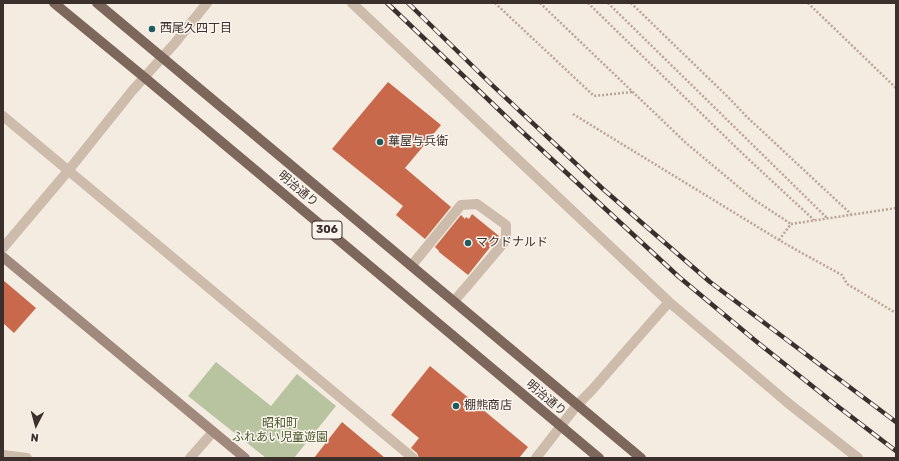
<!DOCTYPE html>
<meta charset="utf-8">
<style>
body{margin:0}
#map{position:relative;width:899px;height:461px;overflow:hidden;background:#f4ebe1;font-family:Rubik,sans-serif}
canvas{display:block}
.frame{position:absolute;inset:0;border:4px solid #3b302b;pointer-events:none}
.north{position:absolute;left:16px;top:405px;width:40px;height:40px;-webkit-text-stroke:3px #fbf5ee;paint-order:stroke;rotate:186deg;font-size:11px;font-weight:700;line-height:16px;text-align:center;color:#3b302b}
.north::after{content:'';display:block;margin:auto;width:14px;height:18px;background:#3b302b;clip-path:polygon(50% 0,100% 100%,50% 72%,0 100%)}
</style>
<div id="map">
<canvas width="899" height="461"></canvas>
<div class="frame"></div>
<div class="north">N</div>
</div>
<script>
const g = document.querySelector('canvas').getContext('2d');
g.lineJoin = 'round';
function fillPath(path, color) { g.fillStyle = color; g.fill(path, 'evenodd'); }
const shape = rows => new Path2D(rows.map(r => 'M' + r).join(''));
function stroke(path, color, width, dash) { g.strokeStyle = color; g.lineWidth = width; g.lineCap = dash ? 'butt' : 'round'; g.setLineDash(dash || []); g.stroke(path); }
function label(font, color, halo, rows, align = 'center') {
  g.font = font + ' Rubik,"Noto Sans JP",sans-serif'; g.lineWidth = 3; g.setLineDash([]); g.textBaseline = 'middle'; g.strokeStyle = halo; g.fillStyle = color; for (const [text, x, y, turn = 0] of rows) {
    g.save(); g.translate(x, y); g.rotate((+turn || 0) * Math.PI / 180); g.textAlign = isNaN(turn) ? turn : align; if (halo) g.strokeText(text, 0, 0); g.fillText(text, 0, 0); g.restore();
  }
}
const green = shape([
 [216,362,271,406,297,374,336,406,294,458,266,458,188,396]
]);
const building = shape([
 [388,82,441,125,405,168,451,207,425,239,396,215,403,206,332,149],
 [472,214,499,236,468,275,439,252,439,251,435,247,461,215,465,219,466,217,469,219],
 [3,280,36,308,14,333,3,323],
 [430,366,528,447,519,458,419,458,417,453,411,448,419,438,391,415],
 [342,422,385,458,314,458]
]);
const path = shape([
 [495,3,594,96,632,92],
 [540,3,686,143,753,199,791,224],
 [588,3,745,156,814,220],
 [608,3,764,156,827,218],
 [631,3,730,99,746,116,851,214],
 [808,3,896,88],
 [573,114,617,141,779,240,800,252,842,275,847,284,896,313],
 [779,240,791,224,896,208]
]);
const lane = shape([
 [412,265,461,205,477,204,506,225,506,240,468,285,454,301]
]);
const street = shape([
 [352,3,669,302,788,403,858,458],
 [3,116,413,458],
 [3,248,68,171,132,91,175,43,207,3],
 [3,455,27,458],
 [190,458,213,432],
 [536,458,577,405,592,390,669,302]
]);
const secondary = shape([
 [3,257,245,458]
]);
const primary = shape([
 [54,3,144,77,599,458],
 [97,3,641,458]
]);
const rail = shape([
 [387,3,517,127,679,277,757,342,836,405,896,451],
 [408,3,491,84,603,189,710,282,896,422]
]);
const markers = [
 [152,29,4,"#1f5a5e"],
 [380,142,4,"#1f5a5e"],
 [468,243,4,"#1f5a5e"],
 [456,406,4,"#1f5a5e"]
];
const shields = [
 [327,230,30]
];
const shieldNames = [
 ["306",327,230]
];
const poiNames = [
 ["西尾久四丁目",160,29],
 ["華屋与兵衛",388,142],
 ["マクドナルド",476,243],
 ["棚熊商店",464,406]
];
const streetNames = [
 ["明治通り",298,189,40],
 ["明治通り",546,398,40]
];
const parkNames = [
 ["昭和町",280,424],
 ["ふれあい児童遊園",280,438]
];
fillPath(green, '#b8c4a0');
fillPath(building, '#c8694b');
stroke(path, '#b9a596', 2.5, [2, 2]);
stroke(lane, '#cdbbac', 10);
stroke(street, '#cdbbac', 10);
stroke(secondary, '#a18a7d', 10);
stroke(primary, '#7d675c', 10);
stroke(rail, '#3b302b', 4.5);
stroke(rail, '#fbf5ee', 3, [9]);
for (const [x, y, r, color] of markers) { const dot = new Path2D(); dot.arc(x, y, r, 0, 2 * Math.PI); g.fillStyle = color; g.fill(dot); stroke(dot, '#fbf5ee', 1.5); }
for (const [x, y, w] of shields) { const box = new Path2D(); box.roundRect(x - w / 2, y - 9, w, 18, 3); g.fillStyle = '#fbf5ee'; g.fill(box); stroke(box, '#3b302b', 1); }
label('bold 11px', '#3b302b', null, shieldNames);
label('12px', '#3b302b', '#fbf5ee', poiNames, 'left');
label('12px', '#3b302b', '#fbf5ee', streetNames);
label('12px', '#4a5a2e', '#fbf5ee', parkNames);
</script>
